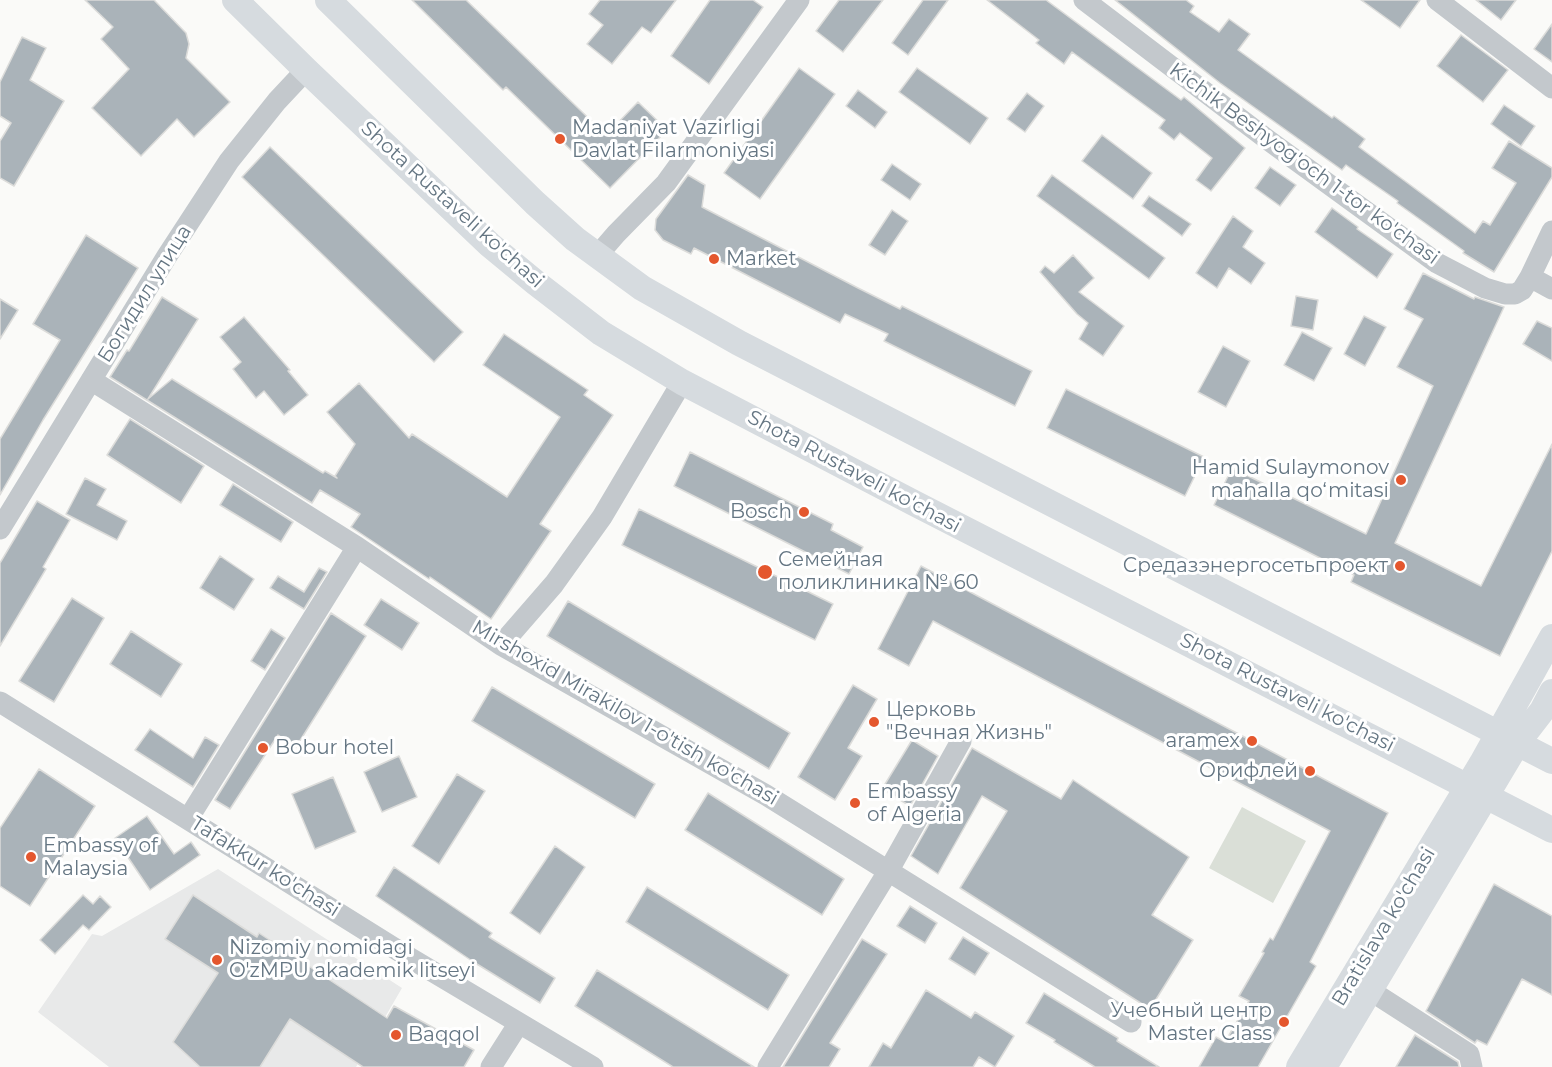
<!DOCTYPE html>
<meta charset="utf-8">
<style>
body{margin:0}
canvas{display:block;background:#fafaf8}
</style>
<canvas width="1552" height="1067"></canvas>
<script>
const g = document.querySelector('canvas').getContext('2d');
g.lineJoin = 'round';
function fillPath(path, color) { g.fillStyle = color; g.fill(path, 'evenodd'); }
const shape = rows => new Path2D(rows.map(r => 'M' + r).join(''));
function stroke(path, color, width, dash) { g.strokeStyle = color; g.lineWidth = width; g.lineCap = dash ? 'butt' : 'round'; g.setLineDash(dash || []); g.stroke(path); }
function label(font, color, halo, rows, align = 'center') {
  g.font = font + ' Montserrat,sans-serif'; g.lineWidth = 6; g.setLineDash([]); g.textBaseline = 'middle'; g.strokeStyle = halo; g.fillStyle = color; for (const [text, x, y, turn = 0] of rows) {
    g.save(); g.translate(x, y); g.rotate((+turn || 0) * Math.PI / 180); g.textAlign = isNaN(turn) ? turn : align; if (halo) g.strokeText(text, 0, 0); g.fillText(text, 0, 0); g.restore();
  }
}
const built = shape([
 [218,869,402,988,356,1067,109,1067,38,1012,92,934,102,936]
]);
const green = shape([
 [1242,807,1306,841,1273,903,1209,868]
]);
const building = shape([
 [85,0,154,0,186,33,189,44,186,58,230,102,194,137,177,119,141,156,92,108,129,69,101,39,113,27,85,0],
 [412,0,466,0,606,135,638,102,667,130,610,188,506,87,503,90,412,0],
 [600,0,676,0,651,33,642,27,612,64,587,44,603,25,589,14,600,0],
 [710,0,753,0,763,7,709,84,671,56,710,0],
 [839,0,883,0,843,52,816,31,839,0],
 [923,0,948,0,908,55,892,43,923,0],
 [987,0,1046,0,1181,100,1184,97,1245,148,1211,191,1196,180,1212,158,1180,133,1174,140,1159,128,1165,120,1072,52,1064,64,1036,43,1039,40,987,0],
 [1115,0,1186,0,1194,6,1190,12,1219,32,1229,19,1250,34,1238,50,1332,118,1334,116,1365,139,1359,147,1475,233,1483,221,1490,225,1516,183,1492,168,1509,141,1552,168,1552,177,1494,272,1463,253,1464,251,1397,203,1398,201,1346,165,1342,170,1220,83,1115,0],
 [1361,0,1420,0,1400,28,1361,0],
 [1476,0,1516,0,1501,20,1476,0],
 [1552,24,1552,62,1534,49,1552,24],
 [1461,35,1508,70,1483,102,1437,66,1461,35],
 [22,37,46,48,30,80,64,101,14,186,0,178,0,141,11,123,0,116,0,82,22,37],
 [799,68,835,94,760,199,724,173,799,68],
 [917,68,988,118,970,144,899,92,917,68],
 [858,90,887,112,875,128,846,106,858,90],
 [1027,93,1044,106,1025,132,1007,119,1027,93],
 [1504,105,1535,126,1521,146,1491,124,1504,105],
 [1102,135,1152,173,1133,199,1082,161,1102,135],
 [270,147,463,332,434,362,242,177,270,147],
 [892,164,921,184,910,200,881,180,892,164],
 [1270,167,1296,185,1280,206,1255,188,1270,167],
 [688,175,705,185,702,207,858,288,900,309,902,306,1032,371,1015,406,884,341,888,334,845,314,840,323,694,248,691,254,663,240,655,230,656,219,688,175],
 [1052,175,1165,258,1149,279,1037,196,1052,175],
 [1149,196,1191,224,1182,236,1142,206,1149,196],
 [1332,208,1358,227,1357,229,1393,254,1377,278,1315,232,1332,208],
 [892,210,908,221,885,255,869,245,892,210],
 [1233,216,1253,231,1243,247,1265,263,1251,284,1229,268,1217,288,1196,273,1233,216],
 [86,235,138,268,43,420,0,495,0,439,60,340,33,324,86,235],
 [1073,255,1094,278,1079,292,1124,326,1103,356,1079,339,1088,323,1077,314,1040,272,1045,266,1054,273,1073,255],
 [1423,273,1474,299,1475,297,1504,307,1395,543,1481,586,1552,444,1552,551,1500,656,1351,582,1354,575,1214,505,1232,468,1366,534,1433,386,1397,367,1423,319,1404,309,1423,273],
 [1296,296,1318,300,1313,330,1291,326,1296,296],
 [162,297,198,319,148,399,172,379,323,473,325,471,337,478,335,476,355,444,327,412,359,383,409,438,412,434,507,497,560,417,483,365,504,334,588,390,584,395,613,415,540,524,551,531,491,619,430,577,429,579,351,527,360,514,320,490,312,503,307,500,110,377,127,350,129,351,162,297],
 [0,299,18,310,0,339,0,299],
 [1364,316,1386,327,1365,366,1344,354,1364,316],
 [244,317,290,370,288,371,308,395,284,415,264,391,256,398,233,369,241,362,220,337,244,317],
 [1537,321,1552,328,1552,361,1523,344,1537,321],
 [1302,332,1332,348,1314,381,1284,365,1302,332],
 [1223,346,1250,361,1226,407,1198,392,1223,346],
 [1066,389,1204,457,1185,496,1047,428,1066,389],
 [130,419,204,466,181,503,107,455,130,419],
 [690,452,833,524,831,530,863,547,849,574,674,486,690,452],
 [85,478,106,489,97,505,127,521,117,540,66,514,85,478],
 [233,484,293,522,281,542,220,505,233,484],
 [37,501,70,520,43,567,46,569,0,646,0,563,37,501],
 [639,509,833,604,815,640,622,545,639,509],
 [220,556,254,579,234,610,200,588,220,556],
 [921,566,1388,813,1310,962,1316,966,1258,1067,1199,1067,1216,1037,1225,1042,1249,1001,1239,996,1264,953,1262,952,1270,938,1273,940,1330,831,933,621,909,666,878,649,921,566],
 [319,568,327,572,304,609,270,588,278,576,304,592,319,568],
 [72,598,104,618,54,702,19,681,72,598],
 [381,599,419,623,402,650,364,625,381,599],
 [568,601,790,733,769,769,547,636,568,601],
 [331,613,366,636,296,747,278,735,230,809,215,800,331,613],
 [271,629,285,638,265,670,251,661,271,629],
 [131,631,182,664,161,697,110,664,131,631],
 [853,685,877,699,848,748,862,756,835,800,798,777,853,685],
 [492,687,655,784,635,818,472,721,492,687],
 [150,729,193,758,205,737,219,745,193,787,135,750,150,729],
 [912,740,938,756,910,806,882,789,912,740],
 [972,748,1061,799,1073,780,1189,857,1152,915,1193,940,1150,1009,960,888,1007,811,982,796,938,874,911,856,972,748],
 [399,756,417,797,382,812,364,772,399,756],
 [39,769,95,806,30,906,0,886,0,828,39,769],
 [457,774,485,791,439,864,412,846,457,774],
 [333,777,356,832,315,849,292,794,333,777],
 [708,793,844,879,822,915,685,830,708,793],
 [147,816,174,854,191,842,200,855,150,890,115,838,147,816],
 [555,846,585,867,540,934,510,913,555,846],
 [394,867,492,933,489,937,555,978,540,1003,472,961,376,896,394,867],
 [1494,884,1552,916,1552,995,1522,979,1487,1045,1477,1040,1475,1043,1426,1011,1494,884],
 [647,887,789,975,768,1010,626,922,647,887],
 [83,895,93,904,100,896,111,907,89,930,83,925,55,954,40,940,83,895],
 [193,895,257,937,259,933,387,1018,394,1006,474,1050,464,1067,363,1067,290,1019,260,1067,200,1067,173,1042,218,973,165,939,193,895],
 [910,906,937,923,925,943,897,926,910,906],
 [963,937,989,953,975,975,949,959,963,937],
 [862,939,887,954,830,1043,840,1049,829,1067,783,1067,862,939],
 [597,970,754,1067,673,1067,575,1006,597,970],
 [926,990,971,1018,975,1012,1014,1036,995,1067,979,1057,973,1067,869,1067,883,1043,891,1048,926,990],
 [1044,993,1118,1038,1117,1041,1159,1067,1095,1067,1054,1042,1055,1040,1026,1023,1044,993],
 [1415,1035,1458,1062,1459,1067,1396,1067,1415,1035]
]);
const minor = shape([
 [1084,0,1268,140,1437,263,1485,288,1505,294,1515,294,1522,290,1530,277],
 [1437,0,1552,88],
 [1552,231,1530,277,1552,289],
 [597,256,616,234,666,183,799,0],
 [91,380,357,547,501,645,766,795,1131,1022],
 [0,529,167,256,229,161,277,101,306,70],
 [501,645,554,584,602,517,682,382],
 [0,702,410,958,593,1067],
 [188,819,357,547],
 [1357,982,1469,1054,1472,1067],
 [491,1067,519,1023],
 [768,1067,889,870,961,741]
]);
const major = shape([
 [235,0,306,70,490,245,536,283,601,333,682,382,912,502,1552,830],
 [328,0,535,203,575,239,642,288,739,343,1552,761],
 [1299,1067,1482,763,1552,637],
 [1324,1067,1518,742,1542,711,1552,692]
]);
const markers = [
 [560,139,6,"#e4572e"],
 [714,259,6,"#e4572e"],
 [1401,480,6,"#e4572e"],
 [804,512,6,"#e4572e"],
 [1400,566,6,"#e4572e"],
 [765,572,8,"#e4572e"],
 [874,722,6,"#e4572e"],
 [1252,741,6,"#e4572e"],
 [263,748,6,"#e4572e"],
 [1310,771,6,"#e4572e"],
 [855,803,6,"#e4572e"],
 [31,857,6,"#e4572e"],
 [217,960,6,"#e4572e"],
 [1284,1022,6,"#e4572e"],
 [396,1035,6,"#e4572e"]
];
const poiNames = [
 ["Madaniyat Vazirligi",572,128],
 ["Davlat Filarmoniyasi",572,151],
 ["Market",726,259],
 ["Hamid Sulaymonov",1389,468,"right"],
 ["mahalla qoʻmitasi",1389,491,"right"],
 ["Bosch",792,512,"right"],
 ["Семейная",778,560],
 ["поликлиника № 60",778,583],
 ["Средазэнергосетьпроект",1388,566,"right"],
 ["Церковь",886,710],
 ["\"Вечная Жизнь\"",886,733],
 ["aramex",1240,741,"right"],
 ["Bobur hotel",275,748],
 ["Орифлей",1298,771,"right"],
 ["Embassy",867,792],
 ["of Algeria",867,815],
 ["Embassy of",43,846],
 ["Malaysia",43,869],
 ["Nizomiy nomidagi",229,948],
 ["O'zMPU akademik litseyi",229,971],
 ["Учебный центр",1272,1011,"right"],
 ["Master Class",1272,1034,"right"],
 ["Baqqol",408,1035]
];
const streetNames = [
 ["Kichik Beshyog'och 1-tor ko'chasi",1304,164,36],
 ["Shota Rustaveli ko'chasi",452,205,42],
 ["Богидил улица",145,294,-58],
 ["Shota Rustaveli ko'chasi",854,472,28],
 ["Shota Rustaveli ko'chasi",1287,693,27],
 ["Mirshoxid Mirakilov 1-o'tish ko'chasi",625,713,30],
 ["Tafakkur ko'chasi",265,867,32],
 ["Bratislava ko'chasi",1384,927,-59]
];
fillPath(built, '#e8e9e9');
fillPath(green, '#dadfd7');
fillPath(building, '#aab3b9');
stroke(building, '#dcdcda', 1.5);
stroke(minor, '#c3c8cc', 21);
stroke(major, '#d6dbdf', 26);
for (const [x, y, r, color] of markers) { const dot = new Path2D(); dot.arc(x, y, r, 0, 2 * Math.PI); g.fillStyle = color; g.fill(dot); stroke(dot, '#fff', 2); }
label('20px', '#657683', '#fff', poiNames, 'left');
label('20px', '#657683', '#fff', streetNames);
</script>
